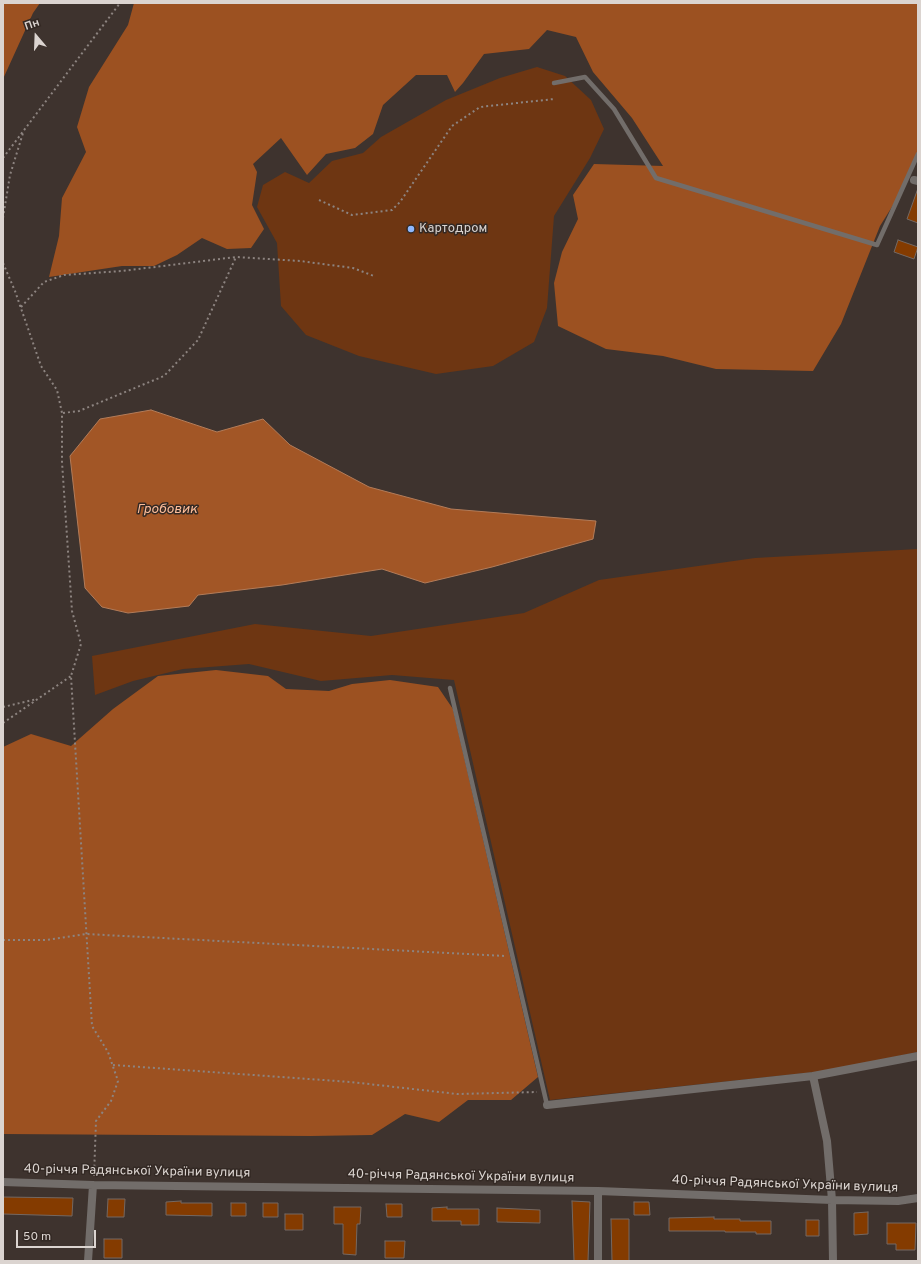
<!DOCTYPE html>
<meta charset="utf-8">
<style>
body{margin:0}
#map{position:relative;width:921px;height:1264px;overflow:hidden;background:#3e332e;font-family:Overpass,sans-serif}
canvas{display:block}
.frame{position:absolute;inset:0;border:4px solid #dbd4d0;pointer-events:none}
.north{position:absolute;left:16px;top:16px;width:40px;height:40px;-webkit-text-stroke:3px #332924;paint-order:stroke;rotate:341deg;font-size:11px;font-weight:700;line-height:16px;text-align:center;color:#dbd4d0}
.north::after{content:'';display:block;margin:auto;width:14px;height:18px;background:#dbd4d0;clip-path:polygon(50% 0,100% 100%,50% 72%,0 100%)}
.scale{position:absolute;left:16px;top:1230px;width:80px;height:18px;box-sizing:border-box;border:2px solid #dbd4d0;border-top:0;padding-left:5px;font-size:12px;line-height:14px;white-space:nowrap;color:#dbd4d0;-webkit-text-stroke:3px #332924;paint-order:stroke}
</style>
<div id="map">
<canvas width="921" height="1264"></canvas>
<div class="frame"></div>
<div class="north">Пн</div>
<div class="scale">50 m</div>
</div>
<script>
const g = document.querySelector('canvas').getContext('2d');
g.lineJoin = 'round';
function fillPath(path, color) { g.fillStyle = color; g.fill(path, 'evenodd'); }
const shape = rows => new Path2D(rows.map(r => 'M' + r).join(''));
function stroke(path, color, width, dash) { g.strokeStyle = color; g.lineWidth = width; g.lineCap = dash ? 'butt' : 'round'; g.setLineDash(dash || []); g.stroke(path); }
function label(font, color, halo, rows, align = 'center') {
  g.font = font + ' Overpass,sans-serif'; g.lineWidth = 3; g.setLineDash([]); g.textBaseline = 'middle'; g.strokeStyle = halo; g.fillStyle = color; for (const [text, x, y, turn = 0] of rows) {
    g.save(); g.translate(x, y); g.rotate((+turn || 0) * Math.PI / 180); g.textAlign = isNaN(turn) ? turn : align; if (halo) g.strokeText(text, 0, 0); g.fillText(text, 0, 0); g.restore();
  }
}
const green = shape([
 [537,67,565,76,591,100,604,129,590,158,554,216,547,308,534,342,493,366,436,374,359,356,306,335,281,306,277,243,257,207,263,185,285,172,309,183,332,161,363,153,381,137,446,100,500,78],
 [918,549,918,1052,825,1071,550,1100,454,680,392,675,321,681,249,664,183,669,133,681,95,695,92,656,255,624,371,636,524,613,599,580,755,558]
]);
const forest = shape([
 [3,3,40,3,33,13,3,79],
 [134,3,918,3,918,152,895,202,880,226,841,324,813,371,716,369,663,356,606,349,558,326,554,283,562,252,578,219,573,195,594,164,663,166,632,118,593,72,576,37,547,30,529,49,484,54,463,83,455,92,447,75,416,75,383,105,373,134,355,148,326,154,307,175,281,138,253,164,257,172,252,205,264,229,251,248,227,249,202,238,177,255,154,266,122,266,49,277,59,236,62,198,86,152,77,127,89,87,128,25],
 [216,670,268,676,286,689,329,691,352,684,390,680,438,687,453,709,538,1077,511,1100,468,1100,439,1122,405,1114,372,1135,311,1136,3,1134,3,747,31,734,71,746,113,709,158,676]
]);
const water = shape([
 [151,410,217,432,263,419,290,445,369,487,451,509,596,521,593,539,492,567,425,583,382,569,282,585,198,595,189,606,128,613,102,607,85,588,70,456,100,419,151,410]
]);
const building = shape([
 [917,191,918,191,918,223,907,219,917,191],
 [898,240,918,247,914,259,894,252,898,240],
 [3,1197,73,1198,72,1216,3,1214,3,1197],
 [108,1199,125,1199,124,1217,107,1217,108,1199],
 [181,1201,181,1203,212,1203,212,1216,166,1215,166,1202,181,1201],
 [572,1201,590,1202,588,1261,574,1261,572,1201],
 [634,1202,649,1202,650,1215,634,1215,634,1202],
 [231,1203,246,1203,246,1216,231,1216,231,1203],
 [263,1203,278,1203,278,1217,263,1217,263,1203],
 [386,1204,402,1204,402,1217,387,1217,386,1204],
 [334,1207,361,1207,360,1224,357,1224,356,1255,343,1254,343,1224,334,1224,334,1207],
 [447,1207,447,1209,479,1209,479,1225,461,1225,461,1221,432,1221,432,1208,447,1207],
 [497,1208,540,1210,540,1223,497,1222,497,1208],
 [868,1212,868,1234,854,1235,854,1213,868,1212],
 [285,1214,303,1214,303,1230,285,1230,285,1214],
 [714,1217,714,1219,740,1219,740,1221,771,1221,771,1234,756,1234,756,1232,725,1232,725,1231,669,1231,669,1218,714,1217],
 [611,1219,629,1219,629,1261,612,1261,611,1219],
 [806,1220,819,1220,819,1236,806,1236,806,1220],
 [887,1223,916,1223,915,1250,896,1250,896,1244,887,1244,887,1223],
 [104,1239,122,1239,122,1258,104,1258,104,1239],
 [385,1241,405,1241,404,1258,385,1258,385,1241]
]);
const path = shape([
 [3,158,120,3],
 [319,200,352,215,392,210,400,202,452,126,480,107,554,99],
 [3,218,10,175,23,133],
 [3,263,15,291,41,366,57,390,62,413,62,462,72,611,81,644,71,676,92,1026,108,1052,118,1081,111,1101,96,1121,94,1176],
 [21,307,44,282,64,275,122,271,236,257,300,261,353,268,374,276],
 [63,413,79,411,164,376,198,340,236,257],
 [3,707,37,699],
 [3,723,71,676],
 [3,940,46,940,86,934,505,956],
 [113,1065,351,1082,457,1094,537,1092]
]);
const service = shape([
 [554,83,585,77,614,109,656,178,877,245,918,154],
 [450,688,547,1105]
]);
const minor = shape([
 [914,180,918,181],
 [813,1076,827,1141,832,1200,833,1261],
 [547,1105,813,1076,918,1056],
 [3,1182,93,1185,598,1191,832,1200,898,1201,918,1198],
 [88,1261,93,1185],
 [598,1261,598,1191]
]);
const markers = [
 [411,229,4,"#8fb8fd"]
];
const poiNames = [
 ["Картодром",419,229]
];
const streetNames = [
 ["40-річчя Радянської України вулиця",137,1172,1],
 ["40-річчя Радянської України вулиця",461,1177,1],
 ["40-річчя Радянської України вулиця",785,1185,2]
];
const waterNames = [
 ["Гробовик",167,510]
];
fillPath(green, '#6e3612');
fillPath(forest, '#9c5121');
fillPath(water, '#a25626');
stroke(water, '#b37c59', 1);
fillPath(building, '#843b00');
stroke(building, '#746862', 1);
stroke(path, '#8d8480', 2, [2, 3]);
stroke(service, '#726d6a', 4.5);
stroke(minor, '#726d6a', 8);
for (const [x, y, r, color] of markers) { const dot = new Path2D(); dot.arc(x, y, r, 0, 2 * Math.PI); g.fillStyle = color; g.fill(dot); stroke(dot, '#332924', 1.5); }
label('13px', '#dbd4d0', '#332924', poiNames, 'left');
label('13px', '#dbd4d0', '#332924', streetNames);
label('italic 14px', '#fdbd99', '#332924', waterNames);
</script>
